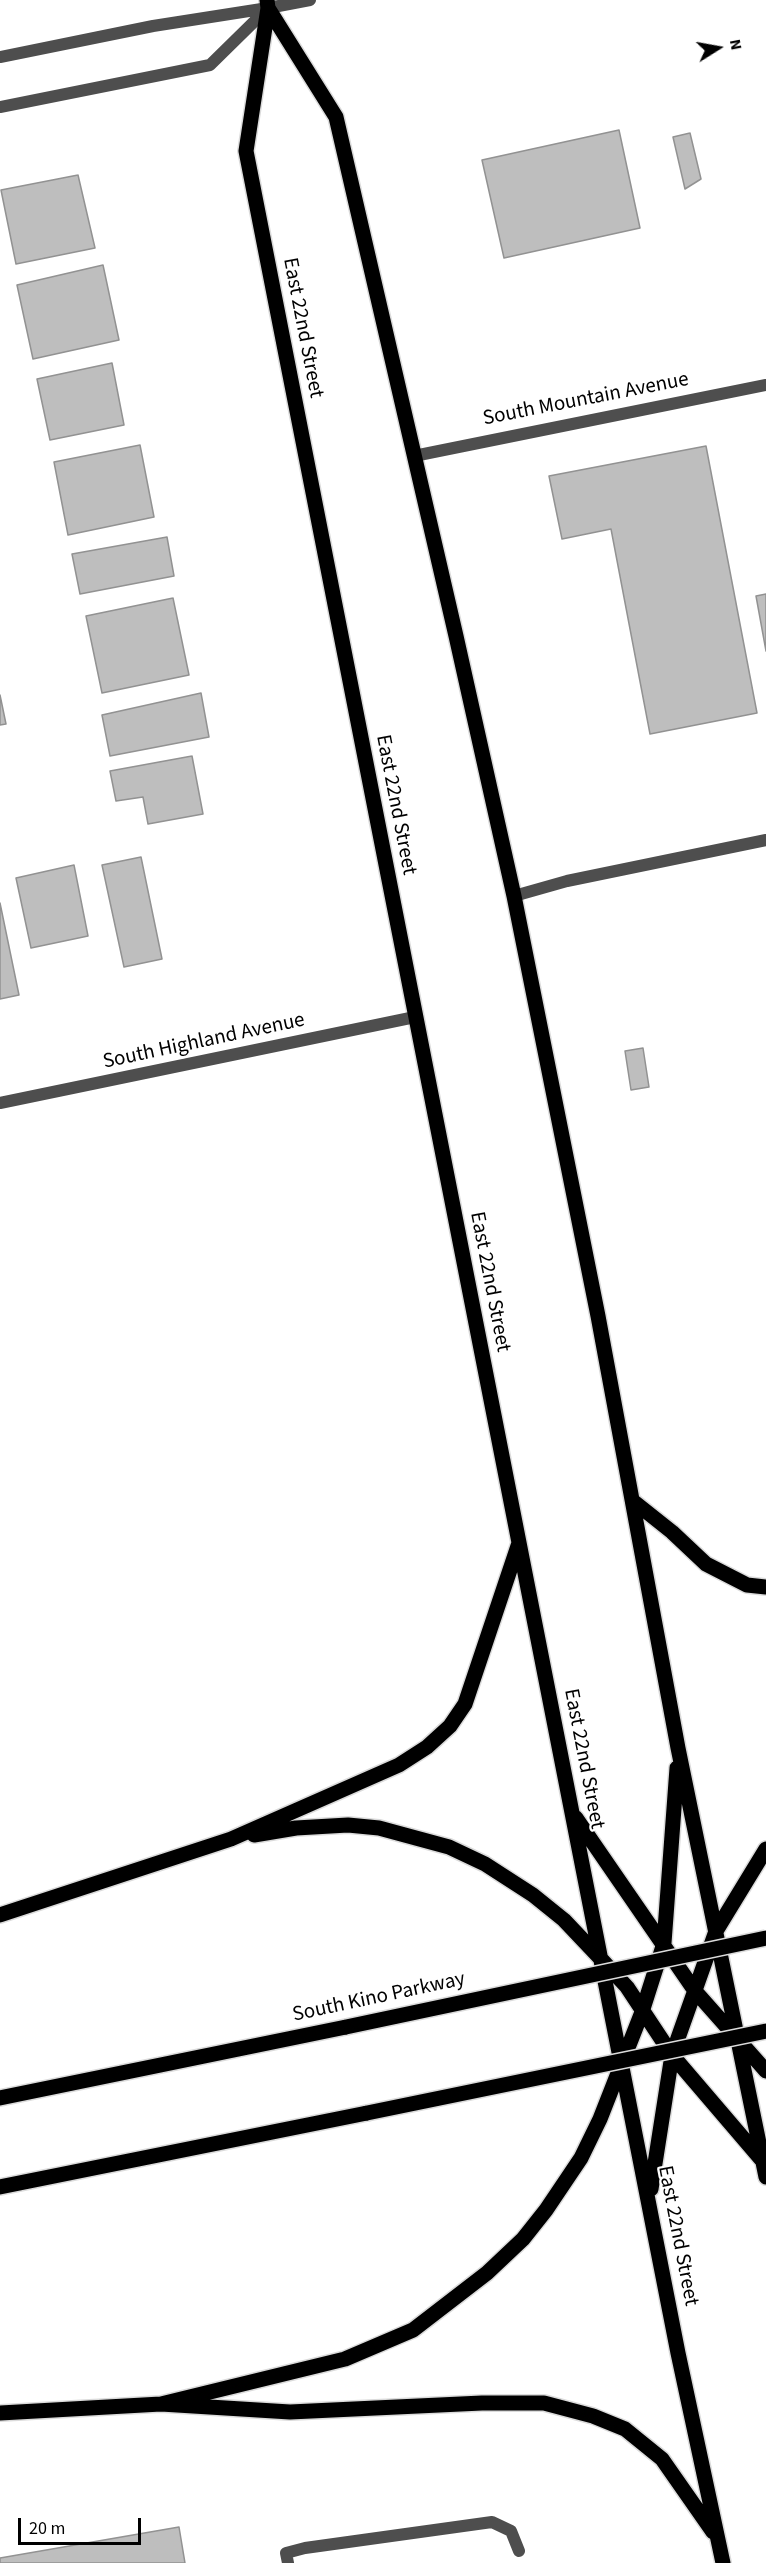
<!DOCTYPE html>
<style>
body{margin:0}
#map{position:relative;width:766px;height:2563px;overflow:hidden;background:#fff;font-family:"Source Sans 3",sans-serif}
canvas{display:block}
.north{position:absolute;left:688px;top:18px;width:60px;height:60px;-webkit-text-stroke:4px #fff;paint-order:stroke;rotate:79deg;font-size:16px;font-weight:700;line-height:24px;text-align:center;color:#000}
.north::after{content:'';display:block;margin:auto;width:21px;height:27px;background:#000;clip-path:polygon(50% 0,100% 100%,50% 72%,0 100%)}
.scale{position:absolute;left:18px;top:2518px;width:123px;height:27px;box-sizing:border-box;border:3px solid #000;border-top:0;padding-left:8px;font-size:18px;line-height:21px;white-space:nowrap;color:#000;-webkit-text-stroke:4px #fff;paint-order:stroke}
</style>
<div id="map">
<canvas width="766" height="2563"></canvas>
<div class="north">N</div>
<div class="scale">20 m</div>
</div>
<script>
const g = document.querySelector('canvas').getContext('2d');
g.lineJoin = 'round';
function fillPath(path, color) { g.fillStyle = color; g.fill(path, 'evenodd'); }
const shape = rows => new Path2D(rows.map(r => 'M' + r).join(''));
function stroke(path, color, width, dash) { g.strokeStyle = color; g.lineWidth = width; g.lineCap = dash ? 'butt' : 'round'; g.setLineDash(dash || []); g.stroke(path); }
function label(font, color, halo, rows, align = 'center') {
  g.font = font + ' "Source Sans 3",sans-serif'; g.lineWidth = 4.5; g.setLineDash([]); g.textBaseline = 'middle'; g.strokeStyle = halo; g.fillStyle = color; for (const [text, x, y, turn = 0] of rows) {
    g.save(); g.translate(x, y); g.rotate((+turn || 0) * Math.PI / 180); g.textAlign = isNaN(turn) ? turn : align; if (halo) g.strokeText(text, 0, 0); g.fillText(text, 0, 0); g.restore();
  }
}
const building = shape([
 [619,130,640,228,504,258,482,160,619,130],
 [690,133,701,179,685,189,673,137,690,133],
 [78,175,95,248,16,264,1,190,78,175],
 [103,265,119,340,33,359,17,285,103,265],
 [112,363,124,425,50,440,37,379,112,363],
 [140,445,154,517,68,535,54,462,140,445],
 [706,446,757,713,650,734,611,529,562,539,549,476,706,446],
 [167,537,174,576,80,594,72,554,167,537],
 [766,594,766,651,756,596,766,594],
 [173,598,189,675,102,693,86,616,173,598],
 [201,693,209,737,110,756,102,715,201,693],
 [0,695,6,724,0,725,0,695],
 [192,756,203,814,148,824,143,797,116,801,110,771,192,756],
 [141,857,162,959,124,967,102,865,141,857],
 [74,865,88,936,31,948,16,878,74,865],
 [0,903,19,995,0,999,0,903],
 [643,1048,649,1087,631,1090,625,1051,643,1048],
 [179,2527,185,2563,0,2563,0,2558,179,2527]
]);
const lane = shape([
 [0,57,153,26,268,8],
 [0,107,210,65,268,8],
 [288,2563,286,2553,305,2548,492,2522,511,2531,519,2551]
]);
const street = shape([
 [268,8,310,0],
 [414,456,766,385],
 [514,896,567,881,766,840],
 [0,1103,415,1017]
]);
const primary = shape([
 [267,0,268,8,246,151,678,2353,723,2563],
 [268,8,336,117,456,636,514,896,598,1316,678,1748,766,2177],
 [633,1501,672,1532,706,1564,747,1585,766,1587],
 [576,1818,695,1991,766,2071],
 [254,1835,296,1828,348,1825,379,1828,449,1847,485,1864,533,1895,564,1920,601,1959,627,1987,672,2055,761,2159],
 [0,1915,231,1839,399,1765,427,1747,450,1726,465,1704,519,1543],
 [0,2098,346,2027],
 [0,2187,367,2113],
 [651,2189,672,2055,716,1931,766,1849],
 [161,2404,345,2359,413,2330,487,2273,523,2239,546,2210,581,2158,600,2119,642,2012,664,1943,677,1768],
 [0,2413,161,2404,290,2412,482,2403,544,2403,593,2416,625,2429,662,2459,713,2532]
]);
const primaryBridge = shape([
 [346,2027,766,1938],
 [367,2113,766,2031]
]);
const streetNames = [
 ["East 22nd Street",302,328,79],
 ["South Mountain Avenue",586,400,-11],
 ["East 22nd Street",395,805,79],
 ["South Highland Avenue",204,1042,-12],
 ["East 22nd Street",489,1282,79],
 ["East 22nd Street",583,1759,79],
 ["South Kino Parkway",379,1998,-12],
 ["East 22nd Street",677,2236,79]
];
fillPath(building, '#bebebe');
stroke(building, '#929292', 1.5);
stroke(primary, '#dbdbdb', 18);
stroke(lane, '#4e4e4e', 12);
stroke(street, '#4e4e4e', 12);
stroke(primary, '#000', 15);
stroke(primaryBridge, '#dbdbdb', 18, []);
stroke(primaryBridge, '#000', 15);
label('21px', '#000', '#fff', streetNames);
</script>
